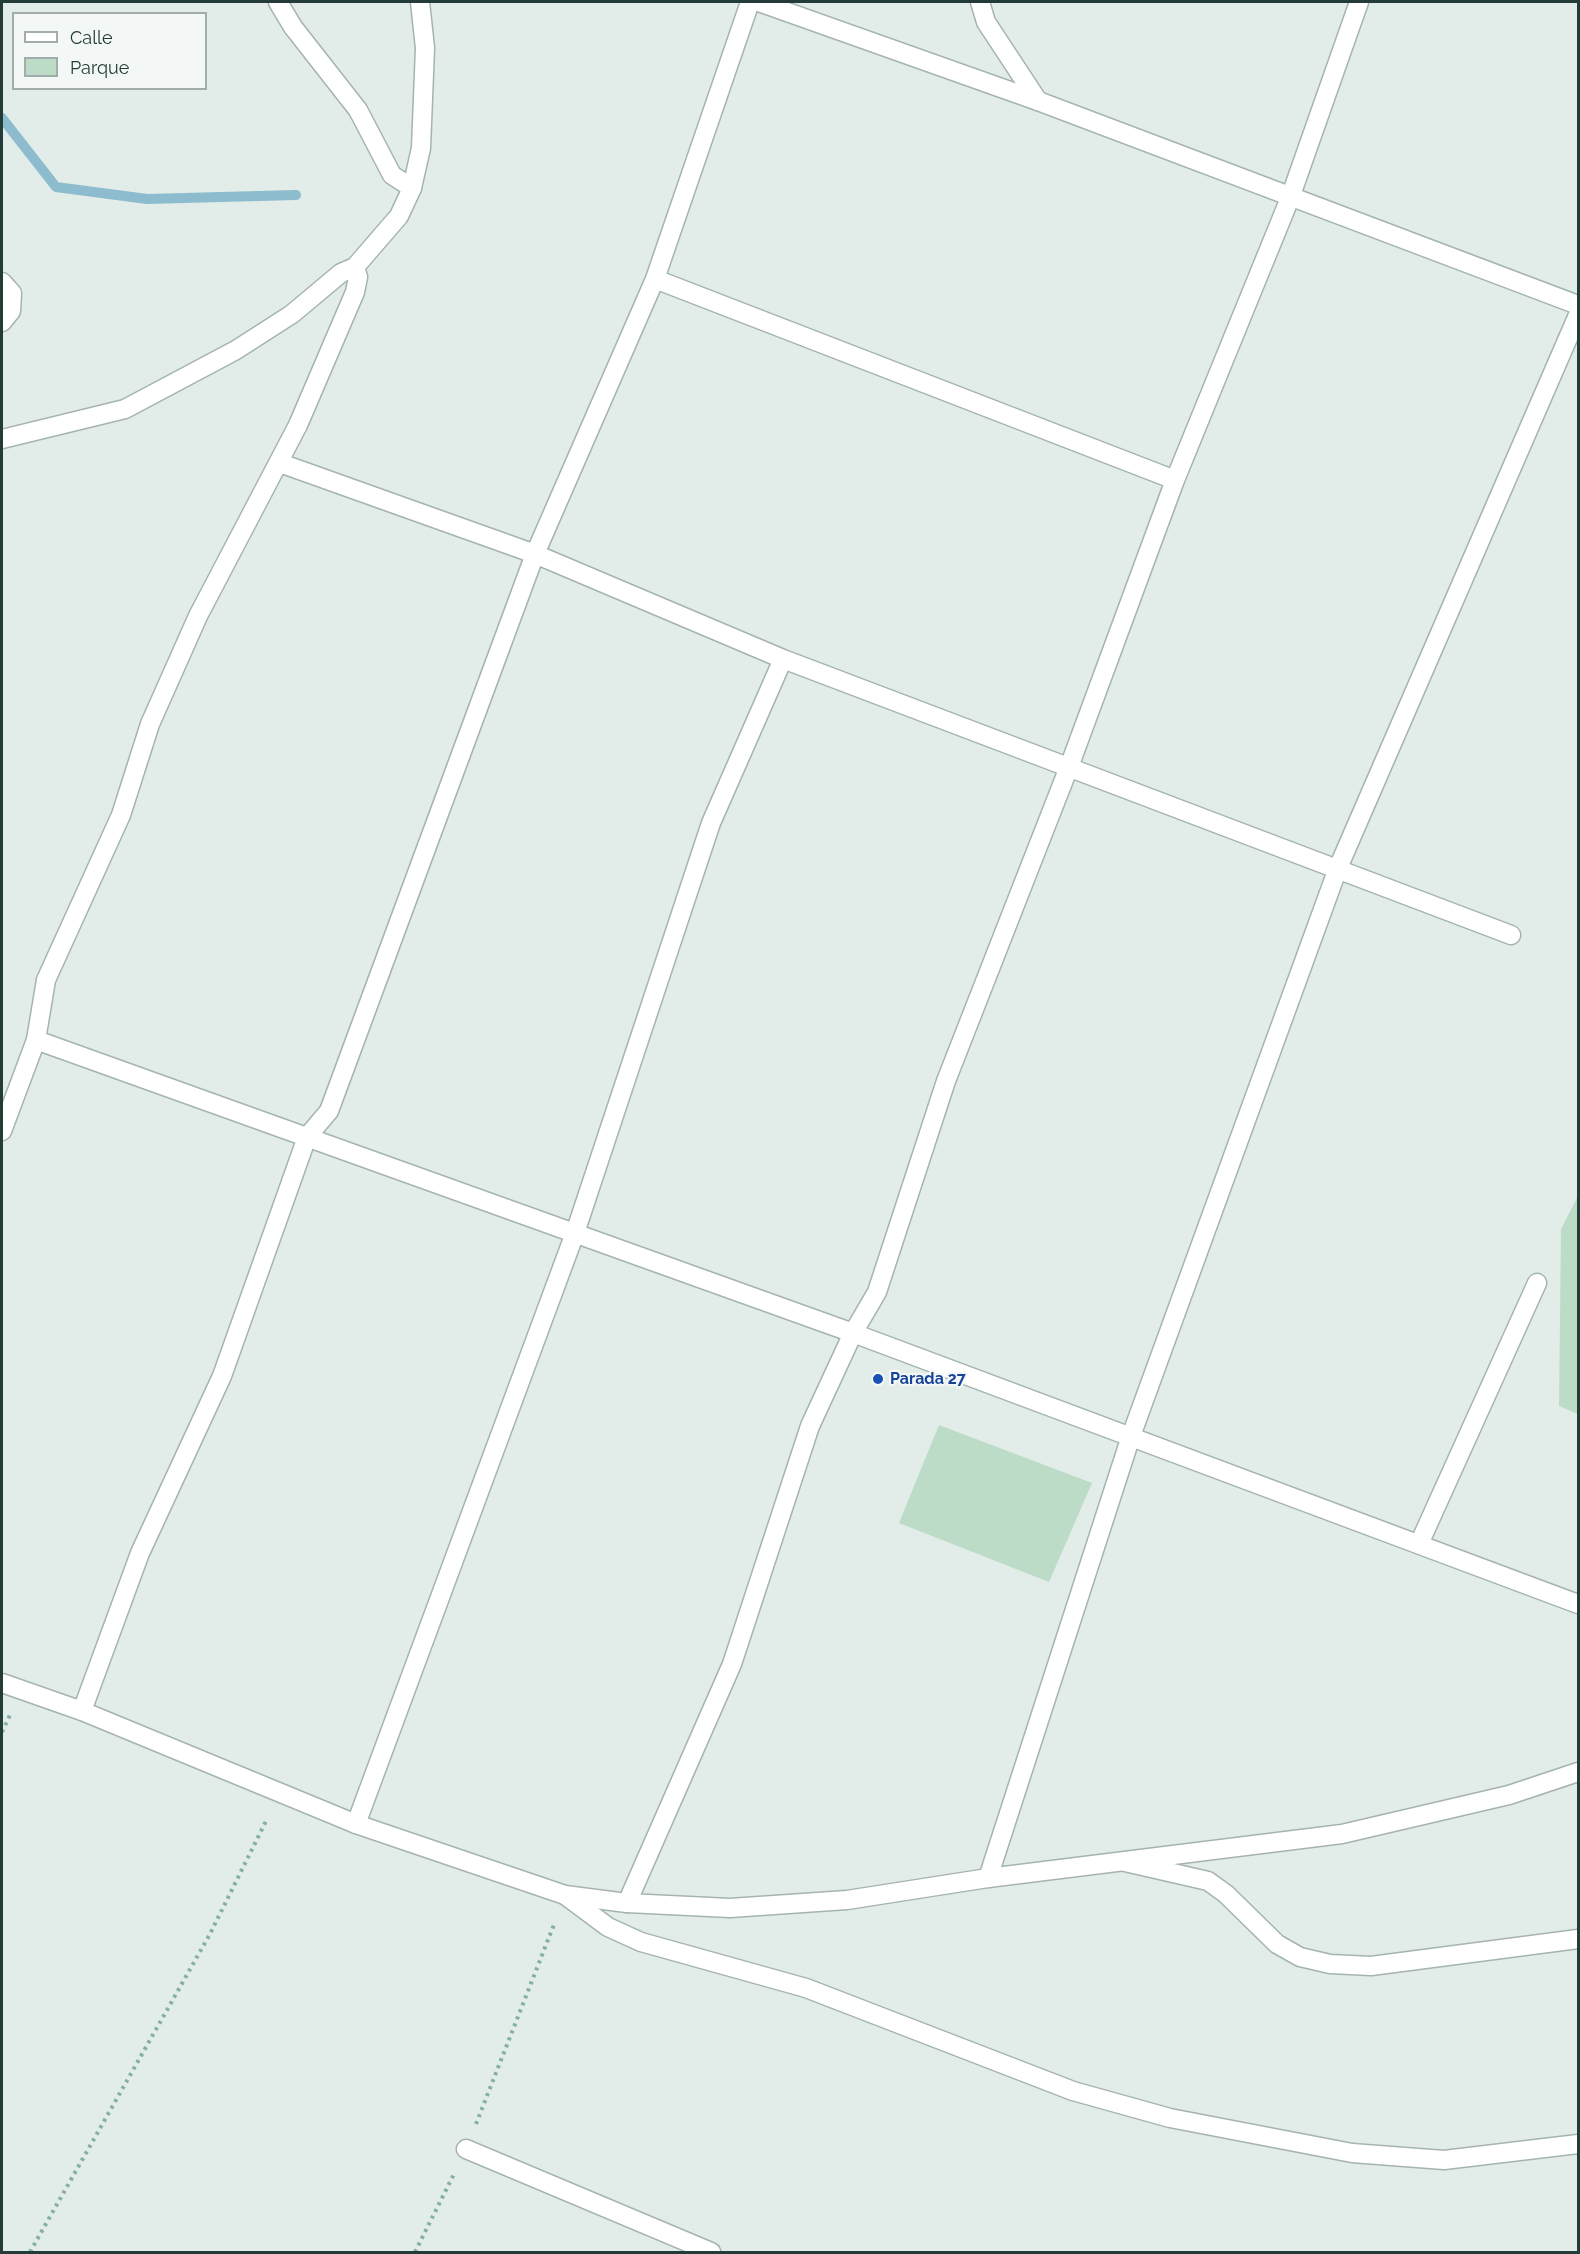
<!DOCTYPE html>
<style>
body{margin:0}
#map{position:relative;width:1580px;height:2254px;overflow:hidden;background:#e2ece9;font-family:Raleway,sans-serif}
canvas{display:block}
.frame{position:absolute;inset:0;border:3px solid #233c38;pointer-events:none}
.legend{position:absolute;left:12px;top:12px;width:195px;height:78px;box-sizing:border-box;background:#f3f8f6;border:2px solid #a0adaa;margin:0;padding:8px 10px;list-style:none;font-size:18px;color:#233c38}
.legend li{display:flex;align-items:center;gap:12px;height:30px}
.legend b{width:30px;border:2px solid #a0adaa}
</style>
<div id="map">
<canvas width="1580" height="2254"></canvas>
<div class="frame"></div>
<ul class="legend">
<li><b style="height:8px;background:#fff"></b>Calle</li>
<li><b style="height:16px;background:#bcdcc8"></b>Parque</li>
</ul>
</div>
<script>
const g = document.querySelector('canvas').getContext('2d');
g.lineJoin = 'round';
function fillPath(path, color) { g.fillStyle = color; g.fill(path, 'evenodd'); }
const shape = rows => new Path2D(rows.map(r => 'M' + r).join(''));
function stroke(path, color, width, dash) { g.strokeStyle = color; g.lineWidth = width; g.lineCap = dash ? 'butt' : 'round'; g.setLineDash(dash || []); g.stroke(path); }
function label(font, color, halo, rows, align = 'center') {
  g.font = font + ' Raleway,sans-serif'; g.lineWidth = 4.5; g.setLineDash([]); g.textBaseline = 'middle'; g.strokeStyle = halo; g.fillStyle = color; for (const [text, x, y, turn = 0] of rows) {
    g.save(); g.translate(x, y); g.rotate((+turn || 0) * Math.PI / 180); g.textAlign = isNaN(turn) ? turn : align; if (halo) g.strokeText(text, 0, 0); g.fillText(text, 0, 0); g.restore();
  }
}
const green = shape([
 [1578,1196,1578,1414,1559,1406,1561,1229],
 [939,1425,1092,1483,1049,1582,899,1523]
]);
const stream = shape([
 [2,118,56,187,147,199,296,195]
]);
const path = shape([
 [2,1732,10,1715],
 [476,2124,555,1922],
 [30,2252,210,1934,267,1819],
 [415,2252,455,2172]
]);
const service = shape([
 [278,2,293,27,358,110,392,175,412,188],
 [980,2,986,22,1038,101],
 [655,279,1175,480],
 [280,463,535,554,783,659,1511,935],
 [2,1131,36,1040,46,980,121,815,150,724,198,616,298,425,355,292,358,277,355,267],
 [1419,1544,1537,1283],
 [82,1711,140,1553,222,1376,307,1137,329,1111,535,554,655,279,750,2],
 [356,1824,575,1233,711,823,783,659],
 [1125,1862,1208,1881,1226,1894,1277,1944,1300,1957,1330,1964,1371,1966,1578,1939],
 [988,1878,1131,1436],
 [565,1895,608,1927,641,1942,806,1988,1073,2091,1170,2118,1352,2153,1444,2160,1578,2144],
 [627,1903,732,1664,810,1426,853,1333,877,1292,946,1081,1069,767,1175,480,1290,198,1359,2],
 [466,2149,711,2252]
]);
const minor = shape([
 [759,2,1038,101,1578,305],
 [2,282,12,293,11,311,2,322],
 [2,439,125,409,236,350,292,314,341,273,355,267,399,216,412,188,421,148,425,48,420,2],
 [36,1040,853,1333],
 [1131,1436,1338,868,1578,315]
]);
const tertiary = shape([
 [853,1333,1578,1604],
 [2,1683,82,1711,356,1824,565,1895,627,1903,730,1908,847,1900,988,1878,1342,1834,1509,1795,1578,1772]
]);
const markers = [
 [878,1379,6,"#1a4fb4"]
];
const transitNames = [
 ["Parada 27",890,1379]
];
fillPath(green, '#bcdcc8');
stroke(stream, '#8dbcce', 10);
stroke(service, '#a5b4b0', 21);
stroke(minor, '#a5b4b0', 21);
stroke(tertiary, '#a5b4b0', 21);
stroke(path, '#84aea6', 4, [3, 4.5]);
stroke(service, '#fff', 18);
stroke(minor, '#fff', 18);
stroke(tertiary, '#fff', 18);
for (const [x, y, r, color] of markers) { const dot = new Path2D(); dot.arc(x, y, r, 0, 2 * Math.PI); g.fillStyle = color; g.fill(dot); stroke(dot, '#f3f8f6', 2); }
label('bold 16px', '#164399', '#f3f8f6', transitNames, 'left');
</script>
